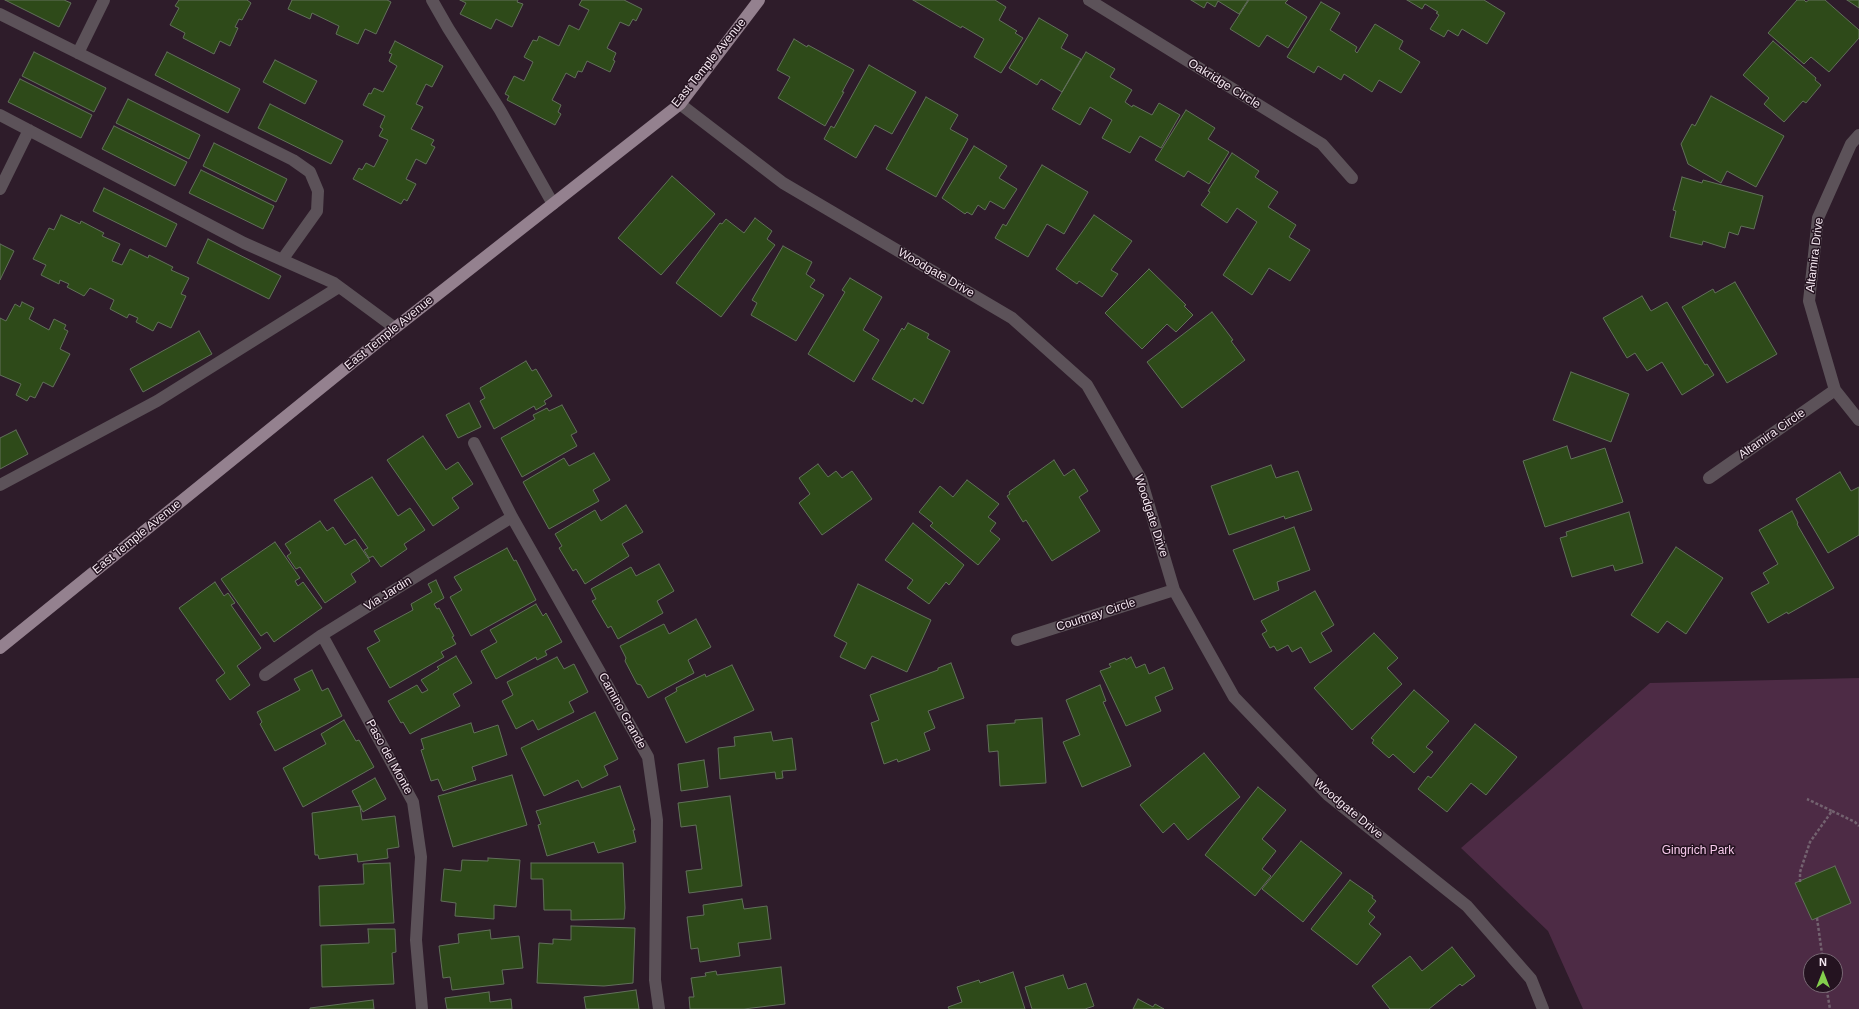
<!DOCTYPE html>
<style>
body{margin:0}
#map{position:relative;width:1859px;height:1009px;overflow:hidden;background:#2e1c2a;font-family:Helvetica,sans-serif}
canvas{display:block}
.north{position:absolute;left:1803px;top:953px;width:40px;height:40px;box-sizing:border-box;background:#241320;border:1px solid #786874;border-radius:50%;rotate:0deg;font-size:11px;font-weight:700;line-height:16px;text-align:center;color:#f5e8f1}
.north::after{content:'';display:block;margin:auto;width:14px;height:18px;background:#84cf4d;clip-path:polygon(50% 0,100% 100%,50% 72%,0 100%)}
</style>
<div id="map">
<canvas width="1859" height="1009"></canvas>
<div class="north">N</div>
</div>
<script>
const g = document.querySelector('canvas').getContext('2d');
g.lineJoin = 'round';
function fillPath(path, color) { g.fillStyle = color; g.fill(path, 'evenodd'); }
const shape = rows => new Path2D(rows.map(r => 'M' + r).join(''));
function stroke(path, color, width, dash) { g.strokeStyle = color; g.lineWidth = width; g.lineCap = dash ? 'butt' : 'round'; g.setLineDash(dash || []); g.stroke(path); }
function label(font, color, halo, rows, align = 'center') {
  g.font = font + ' Helvetica,sans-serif'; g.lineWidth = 3; g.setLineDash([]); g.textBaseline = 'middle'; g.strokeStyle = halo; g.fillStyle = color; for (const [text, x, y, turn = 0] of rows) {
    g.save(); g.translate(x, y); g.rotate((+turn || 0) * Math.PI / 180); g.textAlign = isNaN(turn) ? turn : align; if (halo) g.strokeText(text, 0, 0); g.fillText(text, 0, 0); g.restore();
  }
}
const green = shape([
 [1859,678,1859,1009,1583,1009,1548,931,1461,848,1650,683],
 [1811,961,1835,961,1835,985,1811,985]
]);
const building = shape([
 [5,0,64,0,71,3,59,27,5,0],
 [179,0,247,0,251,3,242,20,239,19,235,27,238,28,230,46,220,41,214,54,183,38,185,33,170,25,179,8,175,6,179,0],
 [292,0,387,0,391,2,376,34,365,29,358,44,336,34,339,26,312,13,310,19,288,9,292,0],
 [460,0,518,0,517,2,523,4,512,27,496,19,491,29,460,14,466,3,460,0],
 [582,0,624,0,642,9,636,21,633,19,629,26,620,22,607,48,616,53,613,60,615,61,610,72,587,61,582,72,578,71,575,78,566,73,552,100,561,105,558,112,561,114,555,125,507,100,509,96,505,94,514,76,524,81,533,62,524,57,533,40,537,41,539,36,559,46,569,25,579,30,589,10,579,5,582,0],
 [913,0,995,0,1006,7,999,20,1017,31,1015,33,1023,38,1001,73,974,57,984,39,962,26,961,28,913,0],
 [1191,0,1248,0,1239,14,1218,1,1215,7,1207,2,1204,8,1191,0],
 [1249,0,1288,0,1285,3,1307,17,1288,48,1267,35,1259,47,1230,29,1249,0],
 [1407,0,1484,0,1505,13,1487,44,1462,29,1458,36,1448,30,1444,37,1430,29,1439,15,1436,13,1438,12,1425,4,1422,9,1407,0],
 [1797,0,1804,0,1806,2,1809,0,1825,0,1859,30,1859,38,1829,72,1811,57,1804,64,1768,33,1797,0],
 [1847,0,1859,0,1859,8,1847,0],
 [1321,2,1340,13,1330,30,1357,47,1355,51,1357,53,1375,24,1403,41,1399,49,1420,62,1401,93,1379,80,1372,92,1344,74,1341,80,1318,66,1314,73,1287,57,1321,2],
 [1039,18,1068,35,1061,48,1081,59,1062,92,1041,79,1037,85,1009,68,1039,18],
 [794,39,807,47,808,45,854,70,842,92,844,92,825,126,778,98,790,77,777,70,794,39],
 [395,41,443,66,432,87,426,84,416,104,423,107,411,129,434,140,431,145,435,147,426,164,416,159,406,179,416,184,407,201,404,199,401,204,353,179,359,168,362,170,366,163,374,167,388,140,379,136,383,129,380,127,385,116,363,105,369,93,371,94,374,88,383,92,397,66,389,61,392,54,389,53,395,41],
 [1773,41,1816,78,1815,80,1821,85,1806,103,1803,101,1784,122,1764,104,1769,98,1743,75,1773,41],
 [34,52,106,88,94,112,22,76,34,52],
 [167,52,240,89,228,113,155,75,167,52],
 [1086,52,1115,69,1110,77,1132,90,1125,102,1132,107,1133,105,1152,115,1159,103,1180,115,1161,148,1140,136,1130,153,1102,138,1112,120,1090,107,1080,125,1052,109,1086,52],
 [275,60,317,81,305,104,263,82,275,60],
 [869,65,916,92,892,134,875,125,856,158,824,139,831,126,834,128,869,65],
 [20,79,92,115,81,138,8,102,20,79],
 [1711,96,1784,136,1756,187,1727,171,1721,183,1688,164,1681,144,1692,124,1695,126,1711,96],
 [926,97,958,115,950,129,968,139,936,197,886,169,926,97],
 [128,99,200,135,189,159,116,123,128,99],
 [270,104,343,141,331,164,258,128,270,104],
 [1186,110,1215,128,1208,139,1229,152,1209,184,1188,171,1184,177,1155,160,1186,110],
 [114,126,187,162,175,186,102,149,114,126],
 [214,143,287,179,276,202,203,166,214,143],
 [974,146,1007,166,999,178,1017,189,1004,209,990,201,985,210,978,205,972,215,967,212,965,214,942,198,974,146],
 [1232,153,1259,171,1255,177,1278,192,1268,207,1296,225,1289,237,1310,250,1290,281,1269,268,1252,295,1223,275,1257,222,1237,208,1227,223,1201,205,1210,192,1208,191,1232,153],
 [1042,165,1088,192,1064,234,1047,224,1028,257,995,238,1003,224,1006,226,1042,165],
 [201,170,274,206,263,229,189,193,201,170],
 [672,176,715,214,661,275,618,238,672,176],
 [1682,177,1702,183,1703,180,1763,196,1754,229,1741,226,1738,235,1729,232,1725,248,1703,241,1702,245,1670,237,1676,211,1673,210,1682,177],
 [104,188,177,224,166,247,93,211,104,188],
 [61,215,80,224,81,221,104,233,102,236,120,244,112,261,122,265,130,249,148,258,149,255,173,267,171,270,189,278,181,294,186,296,171,328,158,322,153,331,136,322,138,318,129,314,127,318,110,309,114,300,90,288,84,296,67,287,69,284,60,280,59,284,41,275,46,265,33,259,49,228,54,230,61,215],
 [1094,215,1132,241,1111,270,1118,274,1102,297,1079,281,1077,284,1056,269,1094,215],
 [755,218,772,231,767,239,775,245,721,317,676,283,720,223,722,224,726,219,744,233,755,218],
 [208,239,281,276,269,299,197,263,208,239],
 [0,244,14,251,0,280,0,244],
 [783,246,812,262,806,274,815,280,810,287,824,295,796,341,751,315,757,303,752,300,783,246],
 [1149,269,1186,305,1184,306,1193,315,1176,332,1167,324,1142,349,1105,313,1149,269],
 [850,278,882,297,863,330,879,340,854,382,808,354,845,292,842,290,850,278],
 [1735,282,1777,354,1727,383,1682,307,1713,289,1715,293,1735,282],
 [1642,296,1651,311,1667,302,1705,365,1707,364,1714,375,1682,395,1662,362,1647,371,1635,353,1627,358,1603,318,1642,296],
 [22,302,34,308,29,319,49,330,54,319,66,325,64,329,68,331,60,349,70,354,53,387,43,382,35,398,30,396,27,401,16,395,21,384,0,375,0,318,6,321,15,304,20,307,22,302],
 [1212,312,1233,340,1231,341,1245,360,1182,408,1147,362,1212,312],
 [908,323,929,334,927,338,950,351,923,404,914,398,912,402,872,379,902,328,904,330,908,323],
 [199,331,212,354,143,392,130,369,199,331],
 [526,361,532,371,536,369,552,396,544,401,546,404,536,410,534,406,494,429,480,401,485,398,480,388,526,361],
 [1571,372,1629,394,1611,442,1553,420,1571,372],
 [469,403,481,427,458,438,446,415,469,403],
 [562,405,577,432,571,435,577,446,522,477,501,438,535,419,533,415,547,408,549,411,562,405],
 [16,430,28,454,0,469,0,438,16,430],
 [423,436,446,470,458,462,473,484,452,498,459,508,433,526,387,460,423,436],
 [1567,446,1571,459,1605,448,1623,502,1545,527,1523,461,1567,446],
 [594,453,610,480,593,490,599,501,549,529,523,482,564,458,569,466,594,453],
 [1054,460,1064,476,1074,469,1088,491,1079,497,1100,531,1052,561,1026,520,1023,522,1007,496,1010,494,1009,492,1054,460],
 [818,464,828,477,836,471,842,478,852,471,872,499,822,535,799,503,810,494,799,478,818,464],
 [1271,465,1276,478,1298,471,1312,510,1285,519,1284,516,1229,535,1211,486,1271,465],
 [1840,472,1851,491,1859,487,1859,535,1828,553,1796,499,1840,472],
 [372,477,398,516,410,508,425,530,404,544,407,549,381,567,373,556,369,558,364,550,368,548,334,500,372,477],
 [967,480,999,504,988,517,996,523,990,531,1000,539,978,565,930,526,933,523,919,512,940,486,953,497,967,480],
 [626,505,643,532,622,544,629,556,585,584,576,569,573,571,559,548,562,546,555,534,595,510,601,521,626,505],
 [1792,511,1798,523,1797,524,1834,588,1788,614,1787,612,1768,623,1751,593,1769,583,1763,573,1778,564,1759,530,1792,511],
 [1629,512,1643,563,1615,571,1613,565,1572,577,1560,538,1567,536,1566,532,1629,512],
 [320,521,327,531,333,527,345,545,355,539,370,561,351,574,356,582,325,603,300,567,296,569,287,556,291,553,285,544,320,521],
 [913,523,964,565,949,585,946,582,929,604,907,588,913,580,885,560,913,523],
 [1294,527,1310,570,1277,582,1279,590,1254,600,1233,550,1294,527],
 [275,542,300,578,295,581,298,586,303,582,322,608,274,642,267,632,261,636,221,579,275,542],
 [1676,547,1723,578,1686,634,1667,621,1658,633,1631,615,1676,547],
 [507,548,514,561,516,560,536,600,471,636,450,597,462,590,454,577,507,548],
 [659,564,674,591,657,601,663,613,618,639,611,626,608,628,592,601,596,599,591,589,631,567,636,576,659,564],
 [436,580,444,598,434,604,437,609,439,608,454,636,452,637,456,644,441,652,444,657,390,688,367,648,380,641,374,631,413,610,411,604,432,592,428,584,436,580],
 [215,582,224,596,228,593,235,603,231,605,261,648,237,666,250,685,230,700,216,680,225,673,179,608,215,582],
 [858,584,931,620,907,672,872,656,865,669,840,657,847,643,834,636,858,584],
 [1315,591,1334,625,1321,633,1332,651,1310,663,1301,647,1292,652,1288,645,1277,651,1274,646,1270,648,1262,634,1267,631,1261,621,1315,591],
 [536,604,543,616,546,613,562,642,545,651,547,655,537,660,536,657,496,679,481,651,497,642,490,630,536,604],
 [696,619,711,647,688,660,694,673,648,698,641,685,637,684,625,661,626,658,620,646,664,624,669,634,696,619],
 [1374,633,1398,658,1387,668,1402,684,1352,730,1314,688,1374,633],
 [456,656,472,683,453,694,460,706,410,734,403,722,401,723,388,701,417,685,422,693,428,690,421,680,439,669,437,667,456,656],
 [557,657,564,669,574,664,588,692,569,702,574,712,538,730,533,720,516,729,502,701,513,695,507,682,557,657],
 [1131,657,1136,668,1145,664,1149,674,1164,667,1173,689,1155,697,1161,711,1126,726,1100,671,1111,667,1109,664,1125,658,1126,660,1131,657],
 [951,663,964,698,928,711,935,728,924,733,930,750,898,762,897,759,884,764,871,723,879,720,870,695,938,670,938,668,951,663],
 [732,665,754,710,686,743,665,698,677,691,676,688,705,674,706,677,732,665],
 [312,670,322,691,328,688,342,716,275,751,260,724,262,722,257,712,300,690,294,679,312,670],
 [1100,685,1106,701,1103,702,1131,766,1082,787,1063,742,1080,735,1066,700,1100,685],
 [1414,690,1449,721,1426,747,1433,752,1414,773,1393,754,1389,758,1372,743,1374,740,1371,738,1414,690],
 [595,712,618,759,604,766,608,775,582,788,578,780,544,796,521,748,595,712],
 [1042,718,1046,783,1000,786,998,751,989,752,987,725,1015,723,1015,720,1042,718],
 [344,720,356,741,359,740,374,767,303,807,283,768,326,744,321,734,344,720],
 [471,723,474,733,498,725,507,755,472,767,476,780,443,791,438,779,431,781,421,750,424,749,421,739,471,723],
 [1475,724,1517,757,1486,795,1471,783,1447,812,1418,789,1428,776,1431,778,1475,724],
 [771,732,773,741,792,738,796,770,782,771,783,778,776,779,775,772,720,779,718,748,735,746,734,737,771,732],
 [1204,753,1240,797,1188,840,1174,823,1163,833,1140,805,1204,753],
 [704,760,708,787,681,791,678,764,704,760],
 [512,775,527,825,453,847,438,796,512,775],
 [375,778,386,799,363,812,352,791,375,778],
 [620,786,635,830,633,830,636,842,598,853,594,842,547,856,538,825,541,824,536,811,620,786],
 [1258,787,1286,810,1262,839,1276,851,1262,869,1271,876,1255,896,1205,855,1258,787],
 [730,796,742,886,689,893,686,871,702,869,696,825,681,827,678,803,730,796],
 [360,806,362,820,395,816,399,847,387,849,388,858,358,862,357,854,319,859,318,855,315,855,312,813,360,806],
 [1301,841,1342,873,1303,922,1262,889,1301,841],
 [488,858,520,860,516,907,494,905,494,919,455,916,456,903,441,901,444,869,461,871,462,860,488,861,488,858],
 [390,863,394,923,320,926,319,886,364,884,363,864,390,863],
 [531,863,623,863,625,908,624,919,571,920,571,910,544,910,543,879,531,879,531,863],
 [1835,866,1851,903,1812,920,1795,883,1835,866],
 [1350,880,1373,896,1372,898,1376,901,1368,911,1375,917,1369,924,1381,934,1357,965,1311,929,1350,880],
 [742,899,744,909,767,906,771,939,738,943,740,956,700,962,698,948,691,949,687,917,704,915,703,905,742,899],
 [571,926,635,928,633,983,604,986,537,983,539,943,553,944,553,939,571,940,571,926],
 [368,929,395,929,396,952,392,953,394,984,322,987,321,945,369,943,368,929],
 [490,930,491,939,519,936,523,968,502,970,504,984,452,990,450,977,443,978,439,946,459,943,458,934,490,930],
 [1452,947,1475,976,1462,986,1460,984,1429,1009,1390,1009,1372,986,1410,956,1422,971,1452,947],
 [781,967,785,1004,744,1009,690,1009,689,997,694,997,691,978,706,976,705,973,716,971,717,975,781,967],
 [1013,972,1025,1009,949,1009,948,1007,962,1002,957,987,979,980,980,983,1013,972],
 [1063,975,1068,989,1086,983,1094,1006,1085,1009,1032,1009,1025,987,1063,975],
 [636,990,639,1009,586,1009,584,997,636,990],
 [489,992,490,1002,511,999,512,1009,447,1009,445,998,489,992],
 [1138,999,1153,1007,1155,1004,1164,1009,1133,1009,1138,999],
 [373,1000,374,1009,310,1009,310,1008,373,1000]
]);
const path = shape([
 [1832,811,1855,822,1859,826],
 [1800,882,1800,872,1810,842,1832,811,1807,799],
 [1817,918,1823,961],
 [1826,985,1830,1009]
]);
const minor = shape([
 [432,0,448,28,500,110,553,204],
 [1089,0,1322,144,1352,178],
 [0,14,293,160,310,172,318,191,317,211,282,260],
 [78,53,104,0],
 [680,104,783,183,1012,318,1087,385,1141,479,1174,590,1234,697,1328,795,1467,906,1531,979,1543,1009],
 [0,115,244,243,334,283,395,328],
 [1859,135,1851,144,1818,218,1809,301,1835,390,1859,420],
 [0,189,29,130],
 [474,443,512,517,648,757,657,820,655,980,659,1009],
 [1709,478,1835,390],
 [0,485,157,401,339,287],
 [322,635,413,802,421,857,416,940,422,1009],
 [1017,640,1174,590],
 [265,675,322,635,512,517]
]);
const major = shape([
 [0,648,395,328,680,104,759,0]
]);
const streetNames = [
 ["East Temple Avenue",709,63,-51],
 ["Oakridge Circle",1224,84,32],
 ["Altamira Drive",1815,255,-83],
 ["Woodgate Drive",936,273,30],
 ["East Temple Avenue",389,333,-39],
 ["Altamira Circle",1772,434,-35],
 ["Woodgate Drive",1151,516,72],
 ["East Temple Avenue",137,537,-39],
 ["Via Jardin",388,594,-32],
 ["Courtnay Circle",1096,615,-18],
 ["Camino Grande",622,711,61],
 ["Paso del Monte",389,757,61],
 ["Woodgate Drive",1348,809,40]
];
const parkNames = [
 ["Gingrich Park",1698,851]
];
fillPath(green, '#4d2b45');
fillPath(building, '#2e4a19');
stroke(building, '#62705b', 1);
stroke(path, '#73626f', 2.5, [3, 2]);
stroke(minor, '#5c5259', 12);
stroke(major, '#94818f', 12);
label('12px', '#f5e8f1', '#241320', streetNames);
label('12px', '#f7c9eb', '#241320', parkNames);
</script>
